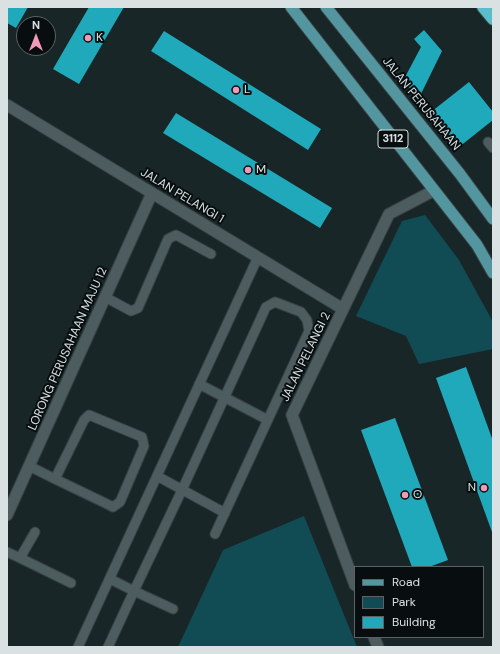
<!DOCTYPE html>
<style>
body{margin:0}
#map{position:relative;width:500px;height:654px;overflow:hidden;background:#192628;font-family:"DM Sans",sans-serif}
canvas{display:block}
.frame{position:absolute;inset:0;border:8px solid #d9e1e2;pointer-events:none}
.legend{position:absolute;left:354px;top:566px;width:130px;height:72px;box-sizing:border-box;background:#080e0f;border:1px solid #5c6263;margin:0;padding:5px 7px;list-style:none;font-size:12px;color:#d9e1e2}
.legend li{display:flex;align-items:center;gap:8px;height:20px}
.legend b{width:20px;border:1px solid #5c6263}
.north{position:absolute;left:16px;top:16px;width:40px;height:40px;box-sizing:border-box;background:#080e0f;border:1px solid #5c6263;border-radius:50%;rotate:0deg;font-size:11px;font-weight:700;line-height:16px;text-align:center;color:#d9e1e2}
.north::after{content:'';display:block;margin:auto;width:14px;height:18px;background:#f09ab7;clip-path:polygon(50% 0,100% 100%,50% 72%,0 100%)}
</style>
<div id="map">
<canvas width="500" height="654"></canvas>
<div class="frame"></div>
<ul class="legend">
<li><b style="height:5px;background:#54969f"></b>Road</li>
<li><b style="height:11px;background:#114c54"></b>Park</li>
<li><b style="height:11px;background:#1fa9ba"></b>Building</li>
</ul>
<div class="north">N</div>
</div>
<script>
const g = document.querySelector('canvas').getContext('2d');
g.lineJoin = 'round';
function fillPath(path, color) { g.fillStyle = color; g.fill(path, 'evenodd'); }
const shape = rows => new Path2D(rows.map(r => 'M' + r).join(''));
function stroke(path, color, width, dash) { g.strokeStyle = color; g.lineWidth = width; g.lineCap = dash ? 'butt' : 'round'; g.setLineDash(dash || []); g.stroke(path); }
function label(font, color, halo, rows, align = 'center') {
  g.font = font + ' "DM Sans",sans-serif'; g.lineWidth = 4; g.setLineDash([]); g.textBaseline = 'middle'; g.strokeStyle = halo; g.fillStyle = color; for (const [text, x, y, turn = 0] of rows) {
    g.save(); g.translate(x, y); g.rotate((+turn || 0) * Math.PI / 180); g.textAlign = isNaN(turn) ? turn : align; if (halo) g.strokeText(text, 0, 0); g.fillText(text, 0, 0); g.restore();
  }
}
const green = shape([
 [425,215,459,260,493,322,493,349,419,364,406,336,356,316,402,221],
 [304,516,357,647,178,647,223,550]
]);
const building = shape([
 [7,7,28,7,16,28,7,23],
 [89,7,124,7,79,84,53,69],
 [424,30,442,51,419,98,403,81,421,47,414,39],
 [164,31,321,129,308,150,151,51],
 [469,82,493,112,493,120,459,147,431,112],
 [176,113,332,208,320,228,163,133],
 [466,367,493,441,493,531,492,532,436,378],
 [395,418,448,560,429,567,412,567,361,430]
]);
const service = shape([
 [488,142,493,148],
 [105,297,131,311,138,308,168,239,176,235,211,254],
 [199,384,268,420],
 [29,466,55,479,103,502,113,507,120,502,144,446,142,437,89,415,84,420,55,479],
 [157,476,225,513],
 [7,552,20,558,35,532],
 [20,558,71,583],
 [173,609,134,591,182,490,266,307,275,302,301,312,307,320,309,331,215,534],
 [78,647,258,257],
 [108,647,134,591,110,579]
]);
const minor = shape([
 [7,105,343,309],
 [7,515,152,193],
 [355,585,292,415,389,214,433,191],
 [374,637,378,647]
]);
const primary = shape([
 [291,7,477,245,493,273],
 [326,7,460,174,493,219]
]);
const motorway = shape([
 [483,7,493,19]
]);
const markers = [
 [88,38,4,"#f09ab7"],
 [236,90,4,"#f09ab7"],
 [248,170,4,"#f09ab7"],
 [484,488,4,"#f09ab7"],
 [405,495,4,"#f09ab7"]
];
const shields = [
 [393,139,30]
];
const shieldNames = [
 ["3112",393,139]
];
const poiNames = [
 ["K",96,38],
 ["L",244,90],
 ["M",256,170],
 ["N",476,488,"right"],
 ["O",413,495]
];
const streetNames = [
 ["JALAN PERUSAHAAN",421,104,51],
 ["JALAN PELANGI 1",182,196,31],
 ["LORONG PERUSAHAAN MAJU 12",68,349,-66],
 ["JALAN PELANGI 2",306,357,-64]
];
fillPath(green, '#114c54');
fillPath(building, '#1fa9ba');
stroke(service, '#374143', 11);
stroke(minor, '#374143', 13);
stroke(primary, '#374143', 13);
stroke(motorway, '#374143', 14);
stroke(service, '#4d5c5e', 9);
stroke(minor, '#4d5c5e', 11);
stroke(primary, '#54969f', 11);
stroke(motorway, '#59bdcb', 12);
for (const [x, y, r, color] of markers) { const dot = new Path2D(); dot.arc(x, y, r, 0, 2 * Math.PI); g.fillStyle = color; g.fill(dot); stroke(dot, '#080e0f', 1.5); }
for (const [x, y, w] of shields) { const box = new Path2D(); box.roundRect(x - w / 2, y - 9, w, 18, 3); g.fillStyle = '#080e0f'; g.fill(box); stroke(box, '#d9e1e2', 1); }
label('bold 11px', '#d9e1e2', null, shieldNames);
label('12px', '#d9e1e2', '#080e0f', poiNames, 'left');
label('12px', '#d9e1e2', '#080e0f', streetNames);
</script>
